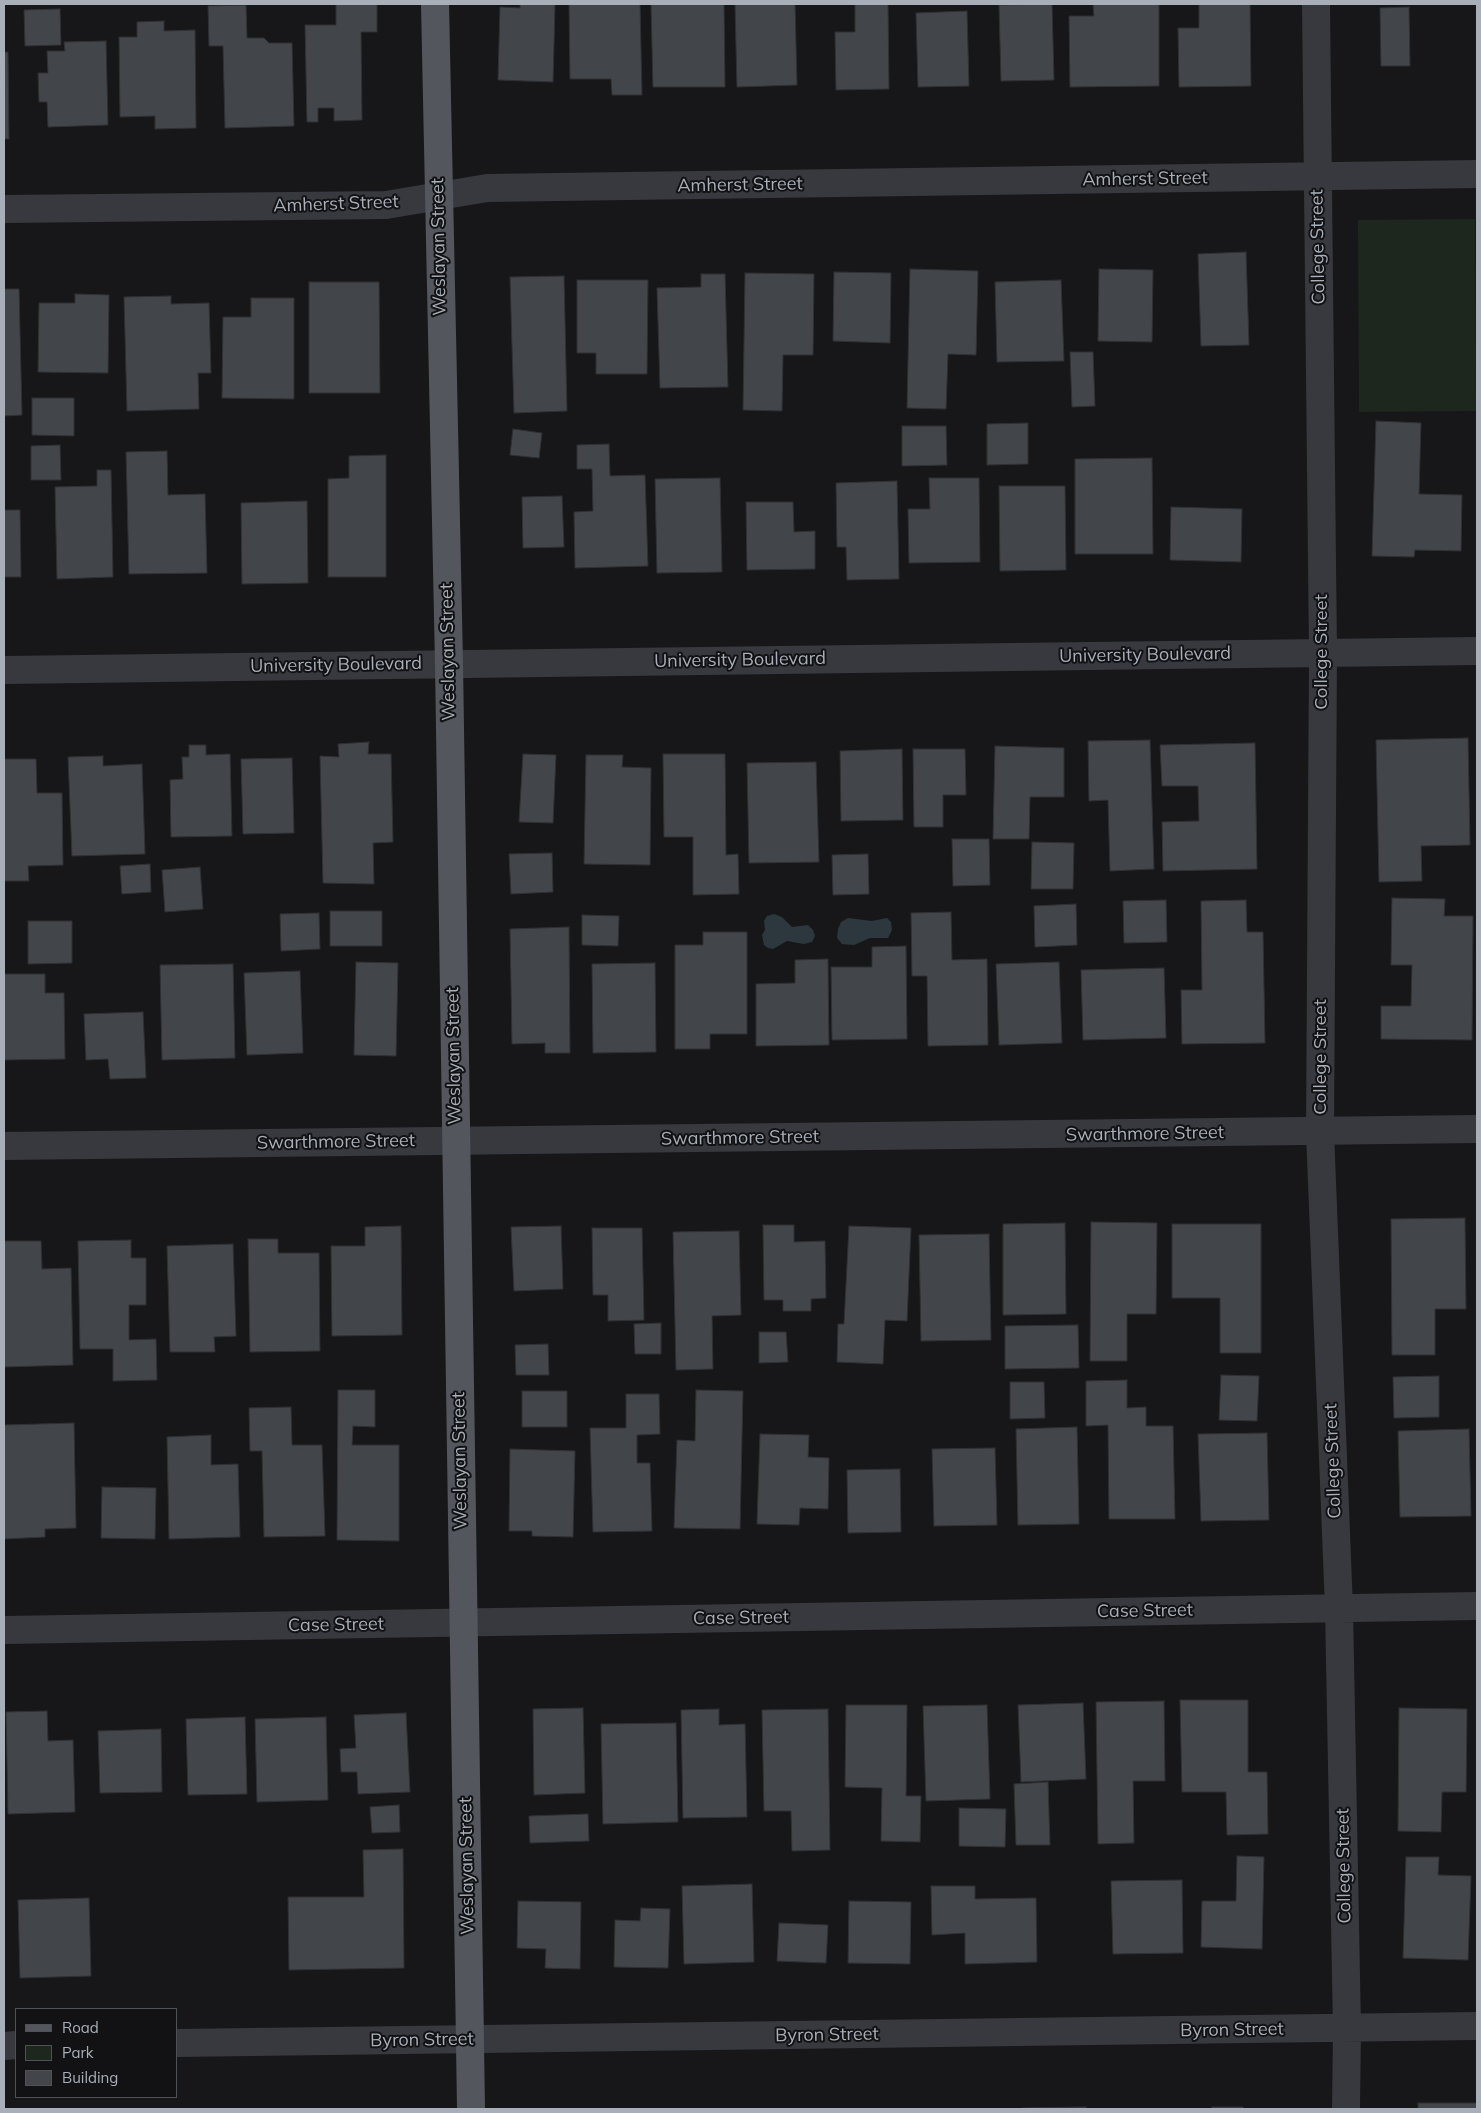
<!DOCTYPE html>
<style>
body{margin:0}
#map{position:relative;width:1481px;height:2113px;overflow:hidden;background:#171719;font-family:Mulish,sans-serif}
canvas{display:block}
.frame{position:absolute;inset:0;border:5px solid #a8afb9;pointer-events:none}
.legend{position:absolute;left:15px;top:2008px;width:162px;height:90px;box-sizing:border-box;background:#121214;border:1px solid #4e5156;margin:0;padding:6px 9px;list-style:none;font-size:15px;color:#a8afb9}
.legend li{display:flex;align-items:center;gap:10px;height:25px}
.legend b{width:25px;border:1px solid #4e5156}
</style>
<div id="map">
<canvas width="1481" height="2113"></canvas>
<div class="frame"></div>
<ul class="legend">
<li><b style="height:6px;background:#53575d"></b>Road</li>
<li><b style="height:14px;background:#1e271e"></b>Park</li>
<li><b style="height:14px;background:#424549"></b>Building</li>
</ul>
</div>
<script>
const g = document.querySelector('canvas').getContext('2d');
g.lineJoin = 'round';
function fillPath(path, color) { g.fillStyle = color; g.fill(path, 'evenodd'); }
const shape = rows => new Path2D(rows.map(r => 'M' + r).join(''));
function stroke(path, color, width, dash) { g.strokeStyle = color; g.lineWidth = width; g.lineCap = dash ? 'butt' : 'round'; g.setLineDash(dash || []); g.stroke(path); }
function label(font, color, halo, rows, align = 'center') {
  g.font = font + ' Mulish,sans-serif'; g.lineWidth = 4; g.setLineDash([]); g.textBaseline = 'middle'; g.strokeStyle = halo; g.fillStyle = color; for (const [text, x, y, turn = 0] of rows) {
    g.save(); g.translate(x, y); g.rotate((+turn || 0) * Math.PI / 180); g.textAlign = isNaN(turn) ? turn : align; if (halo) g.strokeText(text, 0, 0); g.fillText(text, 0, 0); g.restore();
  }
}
const green = shape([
 [1475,219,1476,411,1359,412,1358,220]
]);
const water = shape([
 [774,914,782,917,792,927,808,925,813,930,815,936,812,942,804,944,787,941,773,949,768,948,764,945,762,935,765,930,764,921,767,916],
 [848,918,872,921,887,918,891,922,892,930,888,938,870,938,854,945,842,944,837,938,838,929,841,922]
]);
const building = shape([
 [336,4,377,4,377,32,361,32,362,120,334,121,334,108,318,108,318,122,307,122,305,25,336,25,336,4],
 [520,4,555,4,553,82,498,80,500,7,520,8,520,4],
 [569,4,640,4,642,95,612,95,611,79,570,79,569,4],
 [651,4,724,4,725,87,653,87,651,4],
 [735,4,795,4,797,85,737,87,735,4],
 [855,4,888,4,889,89,836,90,835,32,855,32,855,4],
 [1052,4,1054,80,1001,81,999,5,1052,4],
 [1093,4,1159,4,1159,86,1070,87,1069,16,1094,16,1093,4],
 [1199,4,1250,4,1251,86,1179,87,1178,28,1199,28,1199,4],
 [246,5,247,38,264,38,269,43,292,43,294,126,225,128,223,46,209,46,208,6,246,5],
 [1409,7,1410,66,1381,66,1380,8,1409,7],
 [60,9,61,45,25,46,24,10,60,9],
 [967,11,969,86,918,87,916,13,967,11],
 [164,21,164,31,195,30,196,128,155,129,155,116,120,117,119,37,137,37,137,22,164,21],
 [106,41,108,125,48,127,47,102,39,102,38,73,48,73,47,51,65,51,64,42,106,41],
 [4,52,8,52,9,139,4,139,4,52],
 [1246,252,1249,345,1201,346,1198,254,1246,252],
 [910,269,978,271,976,355,948,354,946,409,907,408,910,269],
 [1099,269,1153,270,1152,342,1098,341,1099,269],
 [834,272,891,273,890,343,833,341,834,272],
 [745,273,814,274,813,355,783,355,782,411,743,410,745,273],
 [701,274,725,274,728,387,660,388,657,288,701,287,701,274],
 [564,276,567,411,514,413,510,277,564,276],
 [577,280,648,280,647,374,596,374,596,353,577,353,577,280],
 [1061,280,1064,361,997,362,995,282,1061,280],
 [309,282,379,282,380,393,309,393,309,282],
 [4,289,19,289,22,415,4,416,4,289],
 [75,294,109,295,108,373,38,372,39,303,75,303,75,294],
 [171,296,171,304,209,303,211,373,198,373,199,409,127,411,124,297,171,296],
 [251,298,294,298,294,399,222,398,223,317,251,317,251,298],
 [1070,352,1093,352,1095,406,1072,407,1070,352],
 [32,398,74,398,74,436,32,435,32,398],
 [1376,421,1421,423,1419,494,1462,495,1461,551,1415,550,1414,557,1372,556,1376,421],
 [1028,423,1028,464,987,465,987,424,1028,423],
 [902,426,946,426,947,465,902,466,902,426],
 [513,429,542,433,539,458,510,455,513,429],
 [609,444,610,476,645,475,648,566,575,568,574,512,593,511,592,469,577,469,577,445,609,444],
 [60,445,61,480,31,480,31,446,60,445],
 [167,451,168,495,205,494,207,573,129,574,126,452,167,451],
 [386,455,386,577,328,577,328,479,349,478,349,456,386,455],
 [1152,458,1153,554,1075,554,1075,459,1152,458],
 [97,470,111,470,113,577,57,579,55,487,97,486,97,470],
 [720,478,722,572,657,573,655,479,720,478],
 [929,478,979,478,980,562,909,563,908,509,930,509,929,478],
 [897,481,899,579,847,580,846,547,837,547,836,483,897,481],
 [999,486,1065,486,1066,570,1000,571,999,486],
 [562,496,564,547,523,548,522,497,562,496],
 [307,501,308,583,242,584,241,503,307,501],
 [746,502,793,502,794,532,815,531,815,569,747,570,746,502],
 [1171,507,1242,509,1241,562,1170,560,1171,507],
 [4,510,20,510,21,577,4,577,4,510],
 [1468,738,1470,845,1421,846,1422,881,1379,882,1376,740,1468,738],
 [1150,740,1154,869,1110,871,1108,800,1089,801,1088,741,1150,740],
 [369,742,368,754,391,754,393,842,373,843,374,884,323,883,320,756,339,757,338,744,369,742],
 [1255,743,1257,869,1163,871,1162,822,1199,821,1198,786,1162,786,1160,745,1255,743],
 [189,745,206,745,206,755,230,754,232,836,171,837,170,780,183,779,182,757,189,757,189,745],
 [995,746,1064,748,1064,797,1030,797,1029,839,993,839,995,746],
 [902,749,903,820,841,821,840,751,902,749],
 [913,749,965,749,966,795,943,795,943,827,914,827,913,749],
 [523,754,556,755,553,823,519,822,523,754],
 [663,754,725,754,726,855,738,854,739,894,693,895,693,837,664,837,663,754],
 [586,755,623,755,622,767,651,768,650,865,584,864,586,755],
 [103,756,103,766,142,764,145,854,72,856,68,757,103,756],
 [292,758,294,833,243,834,241,759,292,758],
 [4,759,36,759,37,793,62,793,63,865,28,866,29,881,4,881,4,759],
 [816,762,819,862,749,863,747,763,816,762],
 [952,839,989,839,990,885,953,886,952,839],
 [1032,842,1074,843,1073,889,1031,889,1032,842],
 [552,853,553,892,511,894,509,854,552,853],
 [868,854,869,894,833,895,832,855,868,854],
 [150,864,151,892,122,894,120,866,150,864],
 [200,867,203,909,165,912,162,870,200,867],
 [1392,898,1445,899,1444,916,1473,916,1472,1040,1381,1039,1381,1006,1411,1006,1412,965,1391,965,1392,898],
 [1166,900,1167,942,1124,943,1123,901,1166,900],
 [1246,900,1247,932,1263,932,1265,1043,1182,1044,1181,990,1202,990,1201,901,1246,900],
 [1076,904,1077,945,1035,947,1034,906,1076,904],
 [330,911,382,911,382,946,330,946,330,911],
 [951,912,952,960,987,959,988,1045,928,1046,927,976,912,976,911,913,951,912],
 [319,913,320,949,281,951,280,914,319,913],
 [582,915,619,916,618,946,582,945,582,915],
 [28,921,72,921,72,963,28,964,28,921],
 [569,927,570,1053,545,1053,545,1043,512,1044,510,929,569,927],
 [703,932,747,932,747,1034,710,1034,710,1049,675,1049,675,945,703,945,703,932],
 [906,946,907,1039,832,1040,831,967,872,967,872,947,906,946],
 [828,959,829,1045,756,1046,756,984,795,983,795,960,828,959],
 [356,962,398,963,396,1056,354,1055,356,962],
 [1059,962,1062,1043,999,1045,996,964,1059,962],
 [655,963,656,1052,593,1053,592,964,655,963],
 [233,964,235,1058,162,1060,160,965,233,964],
 [1164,968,1166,1038,1083,1040,1081,970,1164,968],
 [300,971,303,1053,247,1055,244,973,300,971],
 [4,974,45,974,45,993,64,993,65,1059,4,1060,4,974],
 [143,1012,146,1078,110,1079,108,1059,86,1060,84,1014,143,1012],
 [1465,1218,1466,1309,1435,1309,1435,1355,1392,1355,1391,1219,1465,1218],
 [1091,1222,1157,1223,1156,1314,1127,1314,1127,1361,1090,1361,1091,1222],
 [1065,1223,1066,1314,1003,1315,1003,1224,1065,1223],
 [1172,1224,1261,1224,1261,1353,1220,1353,1220,1298,1172,1298,1172,1224],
 [763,1225,794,1225,794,1242,825,1241,826,1298,811,1299,811,1311,783,1311,783,1300,764,1300,763,1225],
 [401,1226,402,1335,332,1336,331,1246,365,1246,365,1227,401,1226],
 [561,1226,563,1289,514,1291,511,1227,561,1226],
 [849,1226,911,1228,907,1321,885,1320,883,1364,837,1362,838,1324,844,1324,849,1226],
 [592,1228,642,1228,644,1320,608,1321,608,1295,593,1295,592,1228],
 [739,1231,741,1315,712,1316,713,1369,676,1370,673,1232,739,1231],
 [989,1234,991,1340,921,1341,919,1235,989,1234],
 [248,1239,278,1239,278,1253,319,1253,320,1351,250,1352,248,1239],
 [131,1240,131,1258,146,1258,146,1305,129,1305,129,1340,156,1339,157,1380,113,1381,113,1349,80,1349,78,1241,131,1240],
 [4,1241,41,1241,42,1269,71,1268,73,1365,4,1367,4,1241],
 [233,1244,236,1336,214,1337,215,1352,170,1352,167,1246,233,1244],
 [661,1323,661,1354,635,1354,634,1324,661,1323],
 [1078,1325,1079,1368,1005,1369,1005,1326,1078,1325],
 [759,1332,786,1332,788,1362,759,1363,759,1332],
 [548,1344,549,1375,516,1375,515,1345,548,1344],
 [1221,1375,1259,1376,1257,1421,1219,1420,1221,1375],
 [1439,1376,1439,1417,1394,1418,1393,1377,1439,1376],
 [1127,1380,1127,1408,1146,1407,1146,1426,1173,1426,1175,1519,1109,1519,1108,1425,1086,1426,1086,1381,1127,1380],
 [1010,1382,1044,1382,1045,1418,1010,1419,1010,1382],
 [338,1390,375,1390,375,1427,353,1426,352,1445,399,1445,399,1541,337,1540,338,1390],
 [696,1390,743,1391,740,1529,674,1528,677,1440,695,1441,696,1390],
 [522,1391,567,1391,567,1427,522,1427,522,1391],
 [626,1394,659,1394,660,1434,637,1435,637,1463,650,1463,652,1531,593,1532,590,1428,626,1428,626,1394],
 [291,1407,292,1445,322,1445,325,1536,264,1537,262,1451,250,1451,249,1408,291,1407],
 [74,1423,76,1528,45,1529,45,1537,4,1539,4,1425,74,1423],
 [1077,1427,1079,1524,1018,1525,1016,1429,1077,1427],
 [1469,1429,1471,1516,1400,1517,1398,1431,1469,1429],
 [1267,1433,1269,1520,1201,1521,1198,1434,1267,1433],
 [760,1434,809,1435,808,1457,829,1458,828,1509,800,1508,799,1525,757,1524,760,1434],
 [211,1435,211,1465,238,1464,240,1537,169,1539,167,1437,211,1435],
 [995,1448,997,1525,934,1526,932,1449,995,1448],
 [510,1449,575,1451,573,1537,532,1536,532,1531,509,1531,510,1449],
 [900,1469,901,1532,848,1533,847,1470,900,1469],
 [102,1487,156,1488,155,1539,101,1538,102,1487],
 [1180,1700,1248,1700,1248,1772,1267,1772,1268,1834,1227,1835,1226,1792,1182,1792,1180,1700],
 [1164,1701,1165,1781,1133,1781,1134,1843,1098,1844,1096,1702,1164,1701],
 [1083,1703,1086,1779,1021,1782,1018,1705,1083,1703],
 [846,1705,907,1705,906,1796,921,1796,920,1842,881,1841,882,1788,845,1787,846,1705],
 [987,1705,990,1799,926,1801,923,1706,987,1705],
 [583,1708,585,1793,534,1795,533,1709,583,1708],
 [1399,1708,1467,1709,1466,1792,1442,1792,1441,1832,1398,1831,1399,1708],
 [719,1709,719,1725,745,1724,747,1817,683,1818,681,1710,719,1709],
 [828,1709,830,1850,792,1851,791,1811,764,1811,762,1710,828,1709],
 [47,1711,48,1741,73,1740,75,1812,8,1814,6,1712,47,1711],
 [406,1713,410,1792,358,1794,357,1772,341,1772,340,1749,356,1748,354,1715,406,1713],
 [245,1717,247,1794,188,1795,186,1719,245,1717],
 [326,1717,328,1800,257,1802,255,1719,326,1717],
 [676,1723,678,1822,603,1824,601,1724,676,1723],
 [161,1729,162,1792,100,1793,98,1731,161,1729],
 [1048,1782,1050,1845,1016,1845,1014,1784,1048,1782],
 [399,1805,400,1832,372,1833,370,1807,399,1805],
 [959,1808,1006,1809,1005,1847,959,1846,959,1808],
 [588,1814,589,1841,530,1843,529,1816,588,1814],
 [403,1849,404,1968,289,1970,288,1897,364,1897,363,1850,403,1849],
 [1237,1856,1264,1857,1262,1949,1201,1947,1202,1901,1236,1901,1237,1856],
 [1406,1857,1439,1857,1438,1875,1471,1876,1468,1960,1403,1958,1406,1857],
 [1182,1880,1183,1953,1113,1954,1111,1881,1182,1880],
 [752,1884,754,1962,684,1964,682,1886,752,1884],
 [931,1886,975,1886,975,1899,1036,1898,1037,1962,965,1964,965,1933,932,1935,931,1886],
 [89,1898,91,1976,20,1978,18,1900,89,1898],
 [518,1901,581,1902,580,1969,545,1968,546,1949,517,1948,518,1901],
 [849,1901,911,1902,910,1964,848,1963,849,1901],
 [641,1908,670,1909,668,1968,614,1967,615,1920,640,1921,641,1908],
 [779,1923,828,1925,826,1963,777,1961,779,1923],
 [1418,2103,1477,2103,1477,2109,1418,2109,1418,2103],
 [1086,2107,1086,2109,1022,2109,1022,2108,1086,2107],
 [1212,2107,1243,2107,1243,2109,1212,2109,1212,2107]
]);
const minor = shape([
 [1316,4,1323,653,1320,1132,1339,1608,1347,2028,1346,2109],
 [4,209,386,205,487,188,1477,174],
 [4,670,1477,651],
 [4,1146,1477,1129],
 [4,1630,1477,1606],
 [176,2043,1477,2026],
 [4,2046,16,2045]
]);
const major = shape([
 [435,4,449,663,471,2109]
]);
const streetNames = [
 ["Amherst Street",1145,179,-1],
 ["Amherst Street",740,185,-1],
 ["Amherst Street",336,204,-2],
 ["Weslayan Street",439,247,-91],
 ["College Street",1318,247,-91],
 ["Weslayan Street",448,652,-91],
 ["College Street",1322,652,-90],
 ["University Boulevard",1145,655,-1],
 ["University Boulevard",740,660,-1],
 ["University Boulevard",336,665,-1],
 ["Weslayan Street",454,1056,-91],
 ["College Street",1321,1057,-90],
 ["Swarthmore Street",1145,1134,-1],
 ["Swarthmore Street",740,1138,-1],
 ["Swarthmore Street",336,1142,-1],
 ["Weslayan Street",460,1461,-91],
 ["College Street",1333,1461,-92],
 ["Case Street",1145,1611,-1],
 ["Case Street",741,1618,-1],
 ["Case Street",336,1625,-1],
 ["Weslayan Street",467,1866,-91],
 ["College Street",1344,1866,-91],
 ["Byron Street",1232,2030,-1],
 ["Byron Street",827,2035,-1],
 ["Byron Street",422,2040,-1]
];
fillPath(green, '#1e271e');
fillPath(water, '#2c383e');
fillPath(building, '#424549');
stroke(building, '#303135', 1);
stroke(minor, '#37393e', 28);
stroke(major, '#53575d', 28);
label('18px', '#a8afb9', '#121214', streetNames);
</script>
